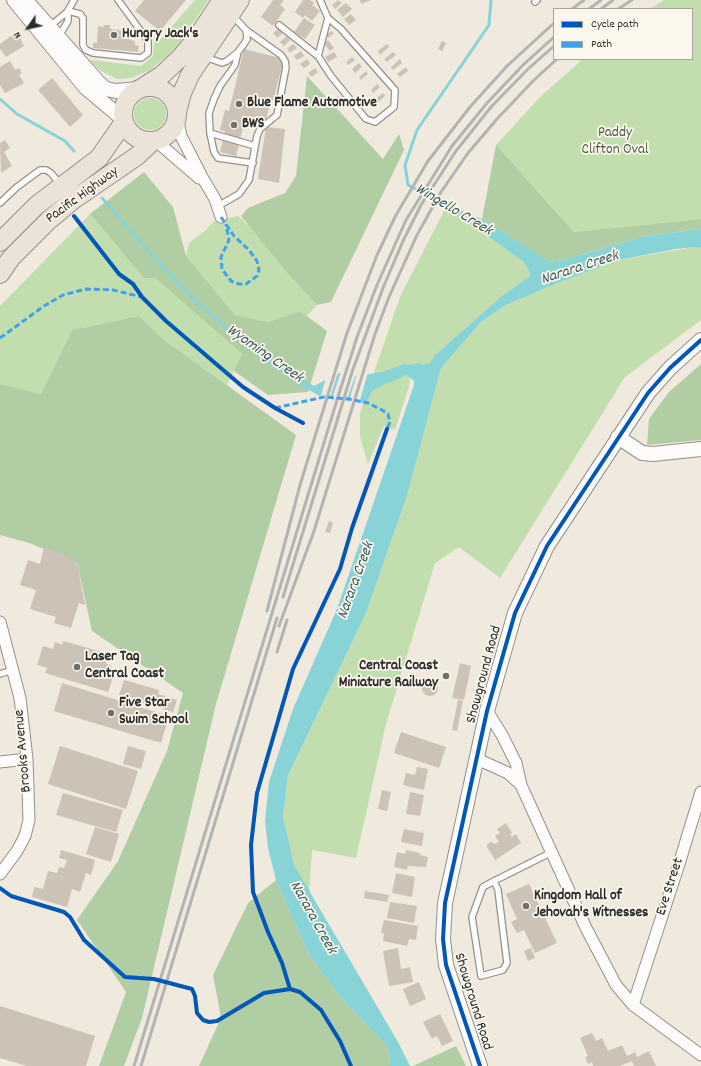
<!DOCTYPE html>
<style>
body{margin:0}
#map{position:relative;width:701px;height:1066px;overflow:hidden;background:#f0e9de;font-family:Dekko,sans-serif}
canvas{display:block}
.legend{position:absolute;left:553px;top:8px;width:140px;height:52px;box-sizing:border-box;background:#fbf7ec;border:1px solid #a8a59f;margin:0;padding:5px 7px;list-style:none;font-size:12px;color:#2b2b2b}
.legend li{display:flex;align-items:center;gap:8px;height:20px}
.legend b{width:20px;border:1px solid #a8a59f}
.north{position:absolute;left:8px;top:8px;width:40px;height:40px;-webkit-text-stroke:3px #fbf7ec;paint-order:stroke;rotate:236deg;font-size:11px;font-weight:700;line-height:16px;text-align:center;color:#2b2b2b}
.north::after{content:'';display:block;margin:auto;width:14px;height:18px;background:#2b2b2b;clip-path:polygon(50% 0,100% 100%,50% 72%,0 100%)}
</style>
<div id="map">
<canvas width="701" height="1066"></canvas>
<ul class="legend">
<li><b style="height:5px;background:#0057b8"></b>Cycle path</li>
<li><b style="height:5px;background:#3ea3eb"></b>Path</li>
</ul>
<div class="north">N</div>
</div>
<script>
const g = document.querySelector('canvas').getContext('2d');
g.lineJoin = 'round';
function fillPath(path, color) { g.fillStyle = color; g.fill(path, 'evenodd'); }
const shape = rows => new Path2D(rows.map(r => 'M' + r).join(''));
function stroke(path, color, width, dash) { g.strokeStyle = color; g.lineWidth = width; g.lineCap = dash ? 'butt' : 'round'; g.setLineDash(dash || []); g.stroke(path); }
function label(font, color, halo, rows, align = 'center') {
  g.font = font + ' Dekko,sans-serif'; g.lineWidth = 3.5; g.setLineDash([]); g.textBaseline = 'middle'; g.strokeStyle = halo; g.fillStyle = color; for (const [text, x, y, turn = 0] of rows) {
    g.save(); g.translate(x, y); g.rotate((+turn || 0) * Math.PI / 180); g.textAlign = isNaN(turn) ? turn : align; if (halo) g.strokeText(text, 0, 0); g.fillText(text, 0, 0); g.restore();
  }
}
const green = shape([
 [195,0,209,0,177,46,168,55,150,70,131,78,117,79,101,71,91,62,91,60,141,66,153,56,154,38,159,41],
 [664,0,701,0,701,219,574,232,496,145,540,97,583,59,692,59,692,9,650,9],
 '134 114a16 16 0 1 1 32 0a16 16 0 1 1-32 0Z',
 [447,205,523,261,530,273,529,277,503,295,435,355,430,363,423,365,411,365,409,386,395,430,384,426,368,464,360,436,360,413,400,297],
 [90,214,144,278,155,278,242,354,227,385,163,339,139,316,72,330,41,394,0,384,0,306],
 [238,216,250,227,317,305,307,316,300,311,268,322,235,315,186,256,189,243,206,230,214,221],
 [695,247,701,248,701,320,625,377,500,578,459,547,435,563,386,724,356,858,312,850,309,893,294,865,286,835,283,817,288,777,366,613,407,496,441,368,481,322,506,305,555,284,618,260]
]);
const forest = shape([
 [307,76,383,159,399,134,404,150,331,302,317,305,285,270,241,216,248,208,285,193,296,176],
 [496,145,574,232,701,219,701,229,645,236,563,260,549,262,482,219],
 [144,172,173,207,186,256,235,315,268,322,300,311,327,331,308,392,268,395,234,371,242,354,155,278,144,278,90,214],
 [139,316,163,339,296,435,216,704,142,1018,124,1066,99,1066,126,992,77,920,118,861,167,751,183,693,92,631,77,562,29,543,0,535,0,384,41,394,72,330],
 [701,364,701,440,647,445,649,419,669,392],
 [276,880,308,953,342,999,386,1045,390,1055,389,1066,199,1066,221,1018,213,975,248,903],
 [456,1046,466,1066,413,1066]
]);
const water = shape([
 [447,205,482,219,550,262,563,260,645,236,701,229,701,248,695,247,676,249,618,260,555,284,506,305,481,322,441,368,407,496,366,613,288,776,283,817,294,865,398,1042,410,1066,389,1066,390,1055,386,1045,342,999,308,953,276,880,268,848,265,821,269,782,293,709,337,609,414,385,414,381,407,375,383,385,373,390,367,401,362,403,323,398,297,383,245,347,241,342,314,386,339,373,356,376,382,372,404,364,411,365,419,363,423,365,430,363,435,355,503,295,529,277,530,273,523,261,469,223]
]);
const pier = shape([
 [338,372,329,401,320,399,326,378],
 [341,372,356,374,346,402,332,399],
 [368,372,359,404,349,401,357,374]
]);
const stream = shape([
 [0,99,17,114,65,141,74,151],
 [102,198,169,274,199,304,244,344],
 [449,206,408,185,405,165,417,130,489,25,491,0]
]);
const building = shape([
 [144,0,186,0,160,31,135,11],
 [273,0,284,0,280,5,285,9,273,26,261,17],
 [303,0,310,0,314,3,312,5,320,11,312,21,305,15,303,18,295,12],
 [338,0,342,3,335,9,332,5],
 [360,0,371,0,361,4],
 [346,3,352,9,343,17,337,10],
 [351,14,356,20,349,25,344,19],
 [304,18,315,25,305,39,294,32],
 [104,25,110,25,110,29,131,31,130,40,135,41,135,45,139,46,138,52,93,48,93,43,97,43,98,26,104,27],
 [279,28,283,33,277,38,273,33],
 [331,31,334,33,328,38,326,35],
 [15,33,22,40,21,41,24,46,6,57,0,49,0,44],
 [287,36,290,40,284,46,280,42],
 [328,40,334,48,330,51,324,44],
 [442,41,446,43,442,51,438,49],
 [293,44,297,48,290,53,287,49],
 [387,44,389,47,380,55,378,51],
 [244,49,284,59,273,101,271,100,266,120,260,118,259,123,245,119,236,156,220,152,225,131,220,130,225,110,229,111],
 [301,51,304,56,297,60,294,56],
 [334,52,337,57,328,62,325,57],
 [393,52,396,55,387,62,384,59],
 [352,57,355,60,348,65,346,62],
 [307,59,310,64,304,68,300,64],
 [400,59,402,63,393,70,391,67],
 [10,61,15,70,19,68,22,73,19,75,24,83,5,93,0,85,0,67],
 [359,63,362,67,355,73,352,69],
 [406,67,408,71,400,77,397,74],
 [315,68,318,72,312,77,308,73],
 [366,71,368,74,361,80,359,77],
 [52,78,83,115,70,127,38,90],
 [377,84,380,87,373,93,371,90],
 [383,93,385,96,376,104,374,100],
 [338,96,341,99,334,105,332,102],
 [266,127,285,129,279,183,258,179],
 [5,140,10,148,4,152,12,166,1,173,0,143],
 [329,521,333,523,330,533,325,532],
 [44,547,61,553,77,562,85,605,79,603,71,628,54,623,56,617,30,609,36,590,20,585,28,560,40,564],
 [63,641,102,652,101,658,107,660,106,664,110,665,115,671,108,692,45,673,47,668,37,665,43,646,53,649,55,642,62,645],
 [460,663,471,666,464,700,452,698],
 '422 688a8 8 0 1 1 16 0a8 8 0 1 1-16 0Z',
 [124,680,159,690,158,694,177,700,173,712,119,695],
 [62,683,169,716,161,743,54,711],
 [458,700,463,701,457,731,452,730],
 [401,732,446,747,439,768,394,753],
 [60,746,138,771,126,809,48,784],
 [128,746,146,751,141,769,123,764],
 [417,767,428,769,424,790,403,785,406,773,415,775],
 [382,790,391,792,387,811,378,809],
 [410,792,424,795,420,816,406,814],
 [63,793,123,810,116,832,56,815],
 [506,823,512,833,510,834,512,837,516,834,521,843,495,860,487,847,487,844,491,842,495,844,499,842,495,836,500,833,497,829],
 [95,827,119,834,111,862,86,854],
 [404,829,424,833,422,846,401,842],
 [61,850,95,860,91,875,86,873,80,892,72,889,67,907,32,897,34,887,43,889,48,871,57,873,59,867,64,868,67,860,59,858],
 [406,850,420,853,420,855,428,857,426,867,408,866,407,870,394,867,397,852,405,854],
 [396,873,415,877,412,897,392,893],
 [529,884,557,943,535,953,524,930,517,933,511,922,517,919,506,894],
 [365,891,389,895,387,902,364,898],
 [390,902,417,906,414,923,387,918],
 [384,920,418,926,416,940,409,939,407,946,383,941,384,933,381,933],
 [398,948,401,969,410,967,413,982,389,986,383,951],
 [531,948,535,958,528,961,524,951],
 [419,982,426,999,410,1006,403,989],
 [0,1006,95,1036,86,1066,27,1066,0,1058],
 [440,1014,453,1041,442,1046,437,1036,432,1039,423,1022],
 [592,1033,596,1041,602,1038,608,1051,622,1045,627,1056,635,1052,637,1057,649,1051,656,1066,634,1066,632,1061,620,1066,593,1066,592,1062,588,1064,585,1057,588,1056,580,1038]
]);
const service = shape([
 [320,0,328,18],
 [535,2,537,0],
 [68,11,80,14,83,18,83,45,86,50,93,53,141,58,148,53,148,41,118,0],
 [279,25,318,56,331,76,366,119,375,122,394,107,395,90,341,29,328,18,318,56],
 [50,26,67,12,74,0],
 [59,36,68,21,68,11],
 [238,52,235,65,220,86,214,99,209,113,210,133,214,152,218,158,253,163],
 [205,57,222,63,227,61,238,52,244,44,247,39,246,30,232,15],
 [210,133,255,146],
 [0,203,17,187,40,170,46,170,51,173,60,184],
 [218,206,239,194,249,180,257,136,260,129,277,115,286,67,285,61,281,55,246,30],
 [0,674,13,670],
 [494,881,483,887,472,917,481,976,503,970,507,963,498,890,494,881,552,852]
]);
const minor = shape([
 [177,117,181,136,202,177,215,199,221,217],
 [155,140,199,178],
 [0,622,20,698,27,759,29,820,25,836,17,851,0,874],
 [487,711,502,735,516,763,521,785,586,928,616,985,633,1005,701,1055],
 [477,759,508,773,521,785],
 [0,762,27,759],
 [633,1005,679,864,701,792]
]);
const tertiary = shape([
 [14,0,86,88,124,120],
 [28,3,99,83,106,89,116,91,139,89],
 [618,437,642,453,653,454,701,449],
 [480,1066,446,965,443,939,445,903,487,711,515,613,547,546,648,393,670,368,701,340]
]);
const primary = shape([
 '123 114a27 27 0 1 1 54 0a27 27 0 1 1-54 0Z',
 [143,87,162,75,181,57,196,39,222,0],
 [177,112,182,93,190,75,240,0],
 [0,242,37,205,99,158,124,122],
 [0,274,11,258,49,220,73,200,137,156,153,141]
]);
const rail = shape([
 [572,9,584,0],
 [589,9,601,0],
 [601,9,613,0],
 [618,9,632,0],
 [283,597,352,372,383,288,403,241,421,205,456,151,491,107,528,69,554,46],
 [267,611,300,485,347,333,377,255,396,215,428,161,470,107,507,66,554,23],
 [279,626,314,531,375,334,389,297,417,235,441,192,468,153,497,119,534,80,557,59],
 [277,652,287,620],
 [134,1066,337,400,357,337,377,285,406,220,452,146,487,103,523,65,554,37],
 [141,1066,277,618]
]);
const quiet = shape([
 [221,217,234,236,249,250,257,261,259,270,257,276,246,284,239,284,231,281,222,269,221,257,229,240,226,224],
 [0,338,44,306,63,295,86,289,113,290,142,297],
 [275,408,324,397,349,399,368,403,382,410,388,414,390,422,387,429]
]);
const cycleway = shape([
 [74,216,119,274,133,284,142,297,166,321,243,387,275,408,303,423],
 [0,888,11,896,64,912,70,917,84,940,125,977,154,979,192,989,195,996,197,1013,203,1020,209,1022,217,1021,264,993,290,989,300,992,321,1010,340,1041,351,1066],
 [290,989,282,963,268,932,253,892,251,845,257,793,293,669,340,569,352,528,387,429],
 [480,1066,446,965,443,939,445,903,487,711,515,613,547,546,648,393,670,368,701,340]
]);
const markers = [
 [114,35,4,"#706e6a"],
 [239,104,4,"#706e6a"],
 [234,125,4,"#706e6a"],
 [77,667,4,"#706e6a"],
 [446,676,4,"#706e6a"],
 [111,713,4,"#706e6a"],
 [526,906,4,"#706e6a"]
];
const poiNames = [
 ["Hungry Jack's",122,35],
 ["Blue Flame Automotive",247,104],
 ["BWS",242,125],
 ["Laser Tag",85,658],
 ["Central Coast",85,675],
 ["Central Coast",438,667,"right"],
 ["Miniature Railway",438,684,"right"],
 ["Five Star",119,704],
 ["Swim School",119,721],
 ["Kingdom Hall of",534,897],
 ["Jehovah's Witnesses",534,914]
];
const parkNames = [
 ["Paddy",615,134],
 ["Clifton Oval",615,151]
];
const streetNames = [
 ["Pacific Highway",83,196,-36],
 ["Showground Road",485,675,-75],
 ["Brooks Avenue",24,751,-95],
 ["Eve Street",671,887,-72],
 ["Showground Road",472,1002,73]
];
const waterNames = [
 ["Wingello Creek",453,211,31],
 ["Narara Creek",580,269,-18],
 ["Wyoming Creek",264,355,35],
 ["Narara Creek",357,581,-70],
 ["Narara Creek",312,918,61]
];
fillPath(green, '#c2ddae');
fillPath(forest, '#b1cda3');
fillPath(water, '#88d3d6');
fillPath(pier, '#f0e9de');
stroke(stream, '#88d3d6', 3);
fillPath(building, '#ccc2b6');
stroke(service, '#94908b', 8);
stroke(minor, '#94908b', 13);
stroke(tertiary, '#94908b', 16);
stroke(primary, '#94908b', 20);
stroke(service, '#fdfcfa', 5.5);
stroke(minor, '#fdfcfa', 11);
stroke(tertiary, '#fdfcfa', 14);
stroke(primary, '#ece3d8', 18);
stroke(rail, '#b4b3b2', 3);
stroke(quiet, '#3ea3eb', 3, [6, 3]);
stroke(cycleway, '#0057b8', 4);
for (const [x, y, r, color] of markers) { const dot = new Path2D(); dot.arc(x, y, r, 0, 2 * Math.PI); g.fillStyle = color; g.fill(dot); stroke(dot, '#fbf7ec', 1.5); }
label('bold 15px', '#2b2b2b', '#fbf7ec', poiNames, 'left');
label('15px', '#4d5e46', '#fbf7ec', parkNames);
label('15px', '#2b2b2b', '#fbf7ec', streetNames);
label('italic 16px', '#3a5a5d', '#fbf7ec', waterNames);
</script>
